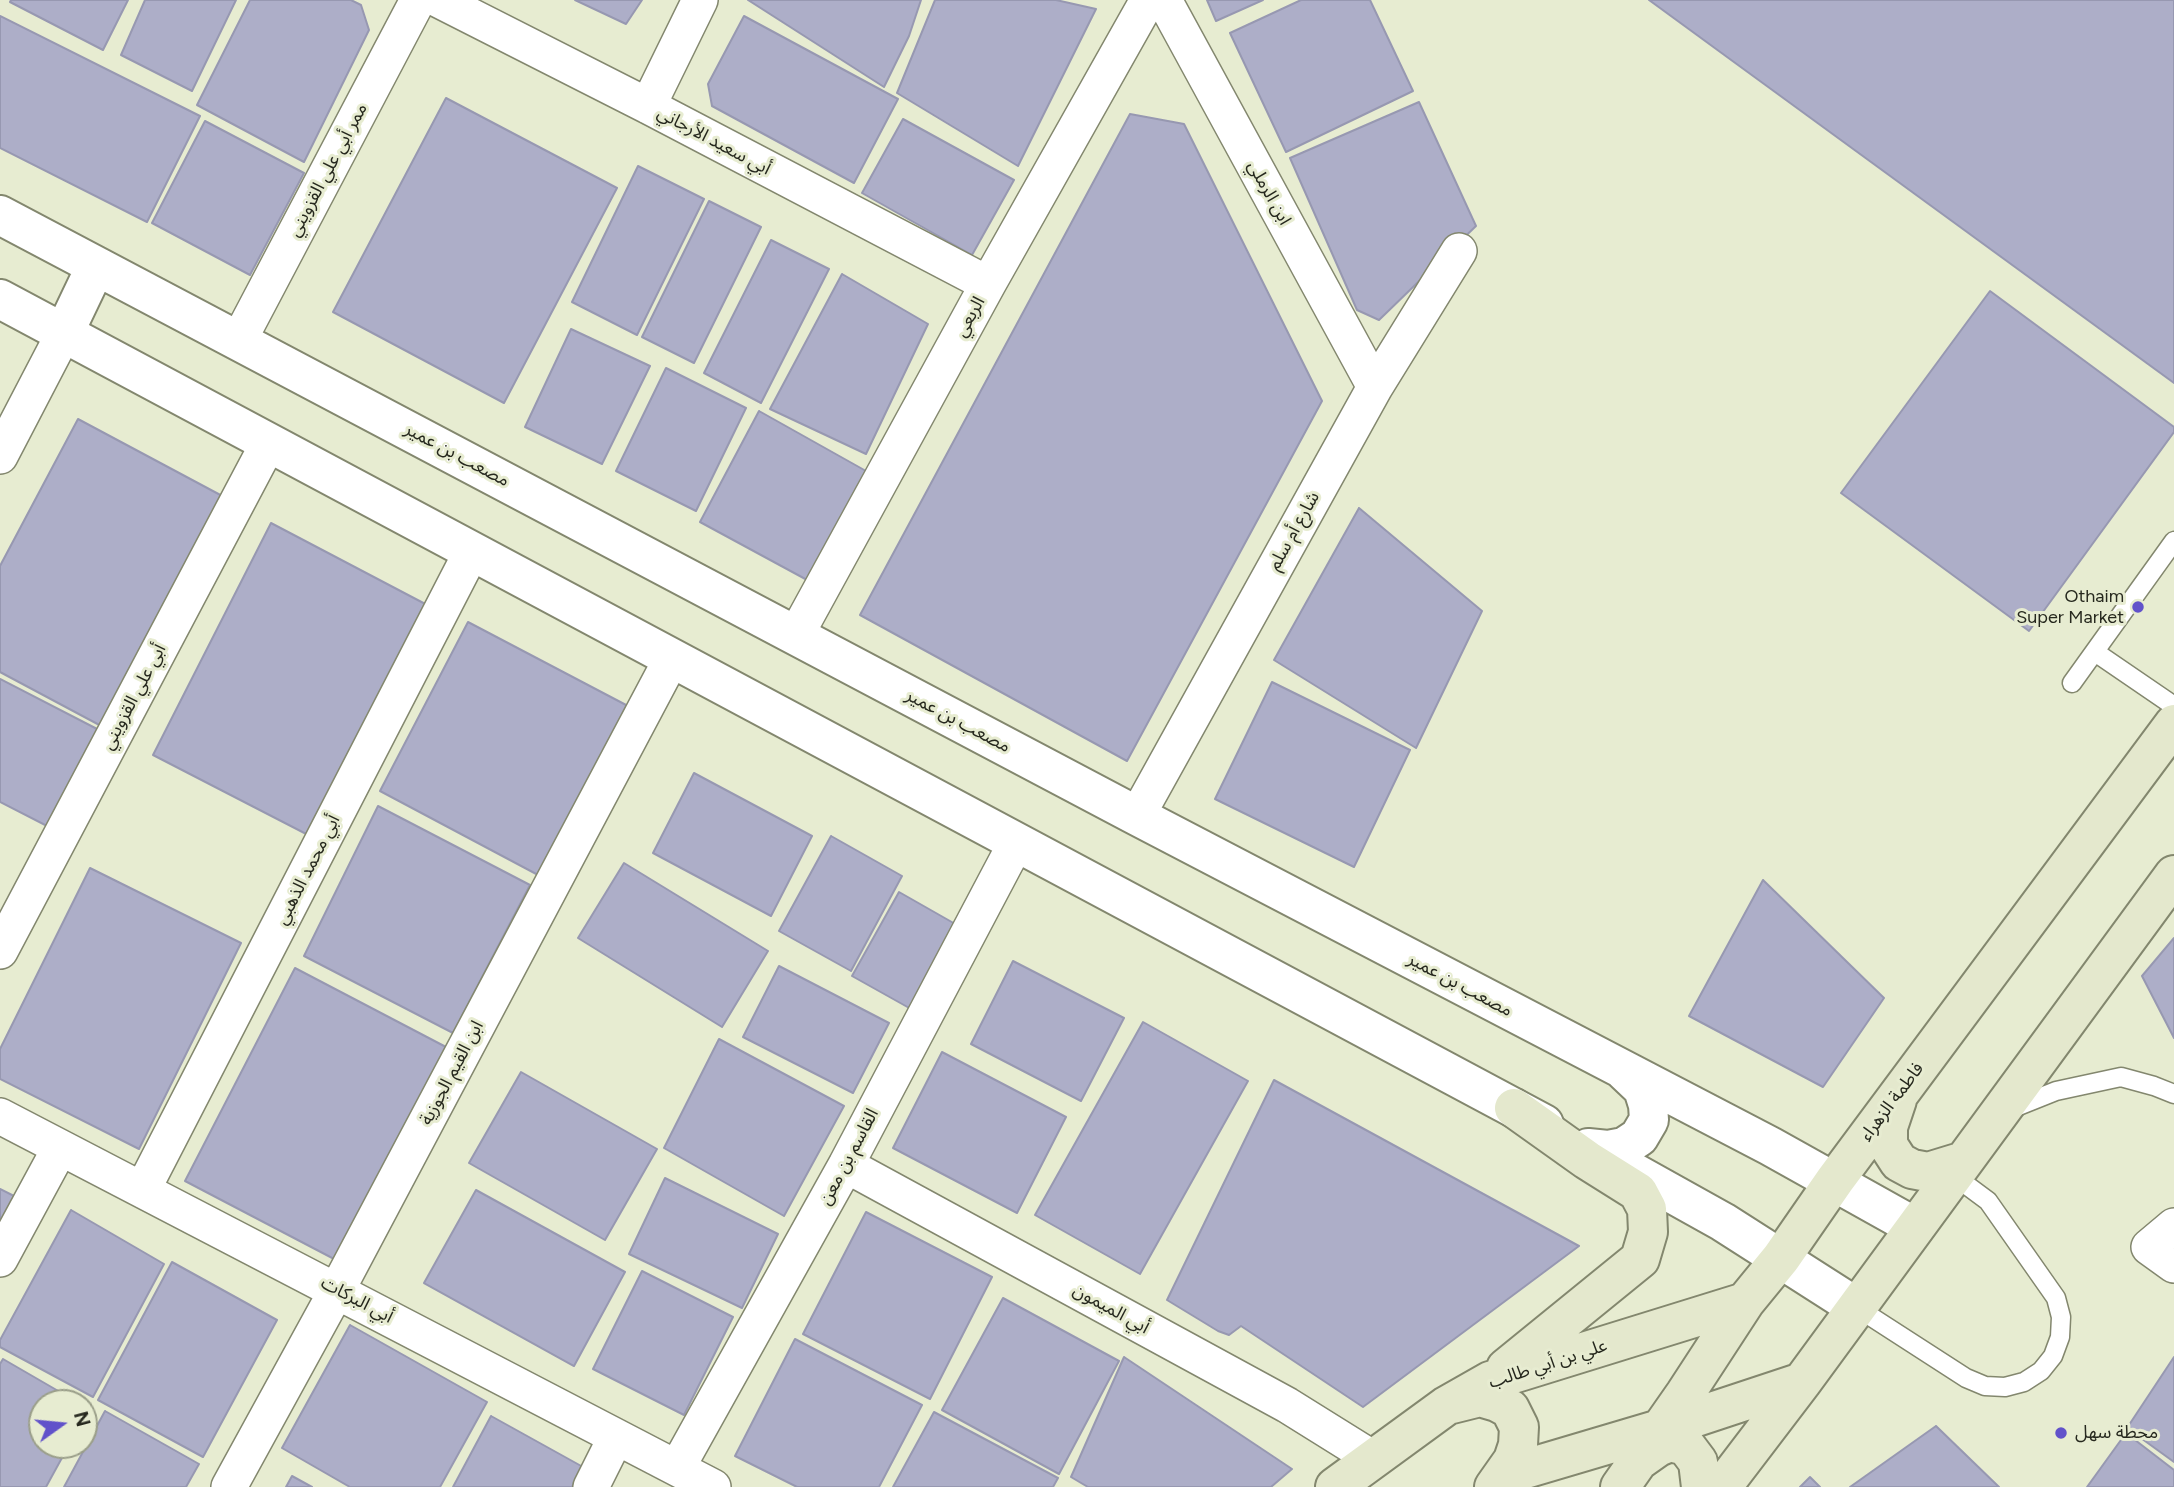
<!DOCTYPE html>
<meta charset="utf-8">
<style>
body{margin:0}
#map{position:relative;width:2174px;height:1487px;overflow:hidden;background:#e7ecd1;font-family:Figtree,sans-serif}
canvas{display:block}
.north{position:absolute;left:28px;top:1389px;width:70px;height:70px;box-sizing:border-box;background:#e7ecd1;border:2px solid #9a9e89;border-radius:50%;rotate:75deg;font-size:19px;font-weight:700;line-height:28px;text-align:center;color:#26281e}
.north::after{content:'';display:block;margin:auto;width:24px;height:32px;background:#6152ca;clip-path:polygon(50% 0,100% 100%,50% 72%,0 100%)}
</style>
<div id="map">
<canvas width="2174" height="1487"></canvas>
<div class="north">N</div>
</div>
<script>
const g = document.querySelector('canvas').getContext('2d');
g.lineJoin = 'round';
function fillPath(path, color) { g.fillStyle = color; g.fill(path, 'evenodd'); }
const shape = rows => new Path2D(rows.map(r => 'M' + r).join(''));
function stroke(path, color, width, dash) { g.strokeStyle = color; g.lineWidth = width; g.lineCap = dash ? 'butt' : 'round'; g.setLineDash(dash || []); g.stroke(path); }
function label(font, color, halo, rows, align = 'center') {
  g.font = font + ' Figtree,"Noto Sans Arabic",sans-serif'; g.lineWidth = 6; g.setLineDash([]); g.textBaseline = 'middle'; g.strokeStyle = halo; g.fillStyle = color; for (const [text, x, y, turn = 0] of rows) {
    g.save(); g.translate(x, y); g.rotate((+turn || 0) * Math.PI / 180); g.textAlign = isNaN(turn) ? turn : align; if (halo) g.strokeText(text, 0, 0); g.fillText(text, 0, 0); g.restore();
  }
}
const building = shape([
 [11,0,128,0,103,50,10,2,11,0],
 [145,0,236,0,192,91,121,55,145,0],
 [250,0,351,0,361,5,369,30,304,162,197,105,250,0],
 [575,0,642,0,626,24,575,0],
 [748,0,921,0,909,36,884,87,748,0],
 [935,0,1056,0,1096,9,1018,166,897,93,935,0],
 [1207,0,1263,0,1216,21,1207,0],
 [1301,0,1370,0,1413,91,1286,152,1230,33,1301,0],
 [1649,0,2174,0,2174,383,1738,65,1649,0],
 [0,16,200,116,147,222,0,148,0,16],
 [744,16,898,99,854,183,712,106,708,84,744,16],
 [446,98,617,188,504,403,333,312,446,98],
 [1419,102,1476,226,1379,320,1357,310,1290,158,1419,102],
 [1130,114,1184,124,1322,401,1127,761,860,615,1130,114],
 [903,119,1014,180,972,255,862,193,903,119],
 [205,121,304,173,250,275,152,223,205,121],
 [638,166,704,199,637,335,572,302,638,166],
 [709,201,761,227,694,363,642,337,709,201],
 [771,240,829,269,761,403,704,373,771,240],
 [842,274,928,324,866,454,770,409,842,274],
 [1990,291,2174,427,2174,432,2029,631,1841,493,1990,291],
 [571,329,650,366,602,464,525,427,571,329],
 [666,368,746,408,696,511,616,471,666,368],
 [759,411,866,471,809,581,700,522,759,411],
 [78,419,226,498,105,728,0,672,0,566,78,419],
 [1359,508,1482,611,1416,748,1274,660,1359,508],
 [271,523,431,607,314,838,153,755,271,523],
 [468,622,628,706,540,876,380,791,468,622],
 [0,679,101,731,51,828,0,802,0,679],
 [1272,682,1410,750,1354,867,1215,799,1272,682],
 [694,773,812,836,771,916,653,853,694,773],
 [378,806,530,885,453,1033,304,956,378,806],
 [831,836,902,876,851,971,779,931,831,836],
 [624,863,768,951,722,1027,578,938,624,863],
 [90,868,241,943,139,1149,0,1079,0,1049,90,868],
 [1763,880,1884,998,1823,1087,1689,1016,1763,880],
 [899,892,957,925,911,1009,852,976,899,892],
 [2174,938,2174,1038,2142,976,2174,938],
 [1013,961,1124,1018,1081,1101,971,1044,1013,961],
 [779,966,889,1023,853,1093,743,1037,779,966],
 [295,968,446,1047,336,1260,185,1181,295,968],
 [1143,1022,1248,1081,1140,1274,1035,1215,1143,1022],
 [719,1039,844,1106,784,1216,664,1148,719,1039],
 [942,1052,1066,1117,1017,1213,893,1148,942,1052],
 [521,1072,657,1149,605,1240,469,1163,521,1072],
 [1274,1080,1579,1246,1363,1407,1241,1326,1229,1335,1218,1331,1167,1300,1274,1080],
 [665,1178,778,1234,742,1308,629,1254,665,1178],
 [0,1189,16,1197,0,1228,0,1189],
 [476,1190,625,1272,574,1366,424,1283,476,1190],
 [71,1210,164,1264,93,1397,0,1347,0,1340,71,1210],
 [866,1212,992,1277,930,1399,803,1334,866,1212],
 [172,1262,277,1320,203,1457,98,1400,172,1262],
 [642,1271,733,1317,684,1415,593,1369,642,1271],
 [1003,1298,1119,1361,1059,1474,942,1410,1003,1298],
 [350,1325,487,1402,440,1487,350,1487,282,1448,350,1325],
 [795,1339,922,1405,879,1487,797,1487,735,1456,795,1339],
 [1124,1357,1292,1469,1271,1487,1088,1487,1071,1477,1124,1357],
 [2174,1357,2174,1462,2127,1428,2174,1357],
 [3,1359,79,1403,42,1403,42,1445,69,1445,46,1487,0,1487,0,1364,3,1359],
 [105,1411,199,1464,186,1487,64,1487,105,1411],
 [934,1412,1058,1478,1053,1487,893,1487,934,1412],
 [491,1416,583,1467,572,1487,453,1487,491,1416],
 [1936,1426,1999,1487,1850,1487,1936,1426],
 [2126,1433,2174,1470,2174,1487,2087,1487,2126,1433],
 [292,1476,312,1487,286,1487,292,1476],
 [1810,1477,1820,1487,1800,1487,1810,1477]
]);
const service = shape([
 [2095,652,2174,706],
 [2072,683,2174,541],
 [2011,1109,2056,1091,2121,1077,2154,1086,2174,1094],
 [1856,1307,1966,1378,1985,1386,2005,1387,2024,1382,2041,1371,2053,1356,2060,1337,2061,1317,2056,1298,1988,1201,1953,1175]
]);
const minor = shape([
 [439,0,648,106,988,284],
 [1164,0,1375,387],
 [648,106,700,0],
 [239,340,418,0],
 [0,456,64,333],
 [796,635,988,284,1148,0],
 [1137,816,1375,387,1459,251],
 [0,951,269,442],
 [0,1116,713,1487],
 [846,1165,1287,1405,1372,1458],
 [143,1189,472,551],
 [2174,1226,2149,1247,2174,1265],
 [0,1259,60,1148],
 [677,1468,846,1165,1016,843],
 [229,1487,337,1290,672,658],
 [591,1487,616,1437]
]);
const tertiary = shape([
 [0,215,1137,816,1770,1146,1915,1227],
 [0,299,1544,1124],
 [64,333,96,266],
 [1588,1148,1608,1150,1624,1147,1639,1137,1649,1120,1648,1105,1643,1089,1624,1071],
 [1610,1159,1723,1222,1856,1307]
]);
const secondary = shape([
 [1897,1100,1888,1127,1888,1145,1899,1162,1912,1169,1928,1172,1964,1161],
 [1506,1368,1640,1259,1648,1232,1647,1209,1638,1192,1587,1160,1514,1108],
 [1452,1404,1480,1397,1497,1402,1510,1409,1519,1427,1518,1445,1513,1460,1494,1487],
 [1641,1459,1658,1447,1670,1442,1686,1446,1698,1462,1701,1487],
 [1335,1487,1446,1406,1490,1381,1745,1302],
 [1495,1487,1515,1472,1660,1429,1802,1382],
 [1620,1487,1685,1394,1745,1302,1781,1258,1835,1180,2174,724],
 [1722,1487,1802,1382,2174,875]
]);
const markers = [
 [2138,607,7,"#6152ca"],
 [2061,1433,7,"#6152ca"]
];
const streetNames = [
 ["أبي سعيد الأرجاني",714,141,28],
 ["ممر أبي علي القزويني",328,170,-62],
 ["ابن الرملي",1269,193,61],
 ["الربعي",970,317,-61],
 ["مصعب بن عمير",457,455,28],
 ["شارع أم سلم",1294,531,-61],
 ["أبي علي القزويني",134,697,-62],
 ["مصعب بن عمير",958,721,28],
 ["أبي محمد الذهبي",308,870,-63],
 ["مصعب بن عمير",1460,985,28],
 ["ابن القيم الجوزية",452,1073,-62],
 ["فاطمة الزهراء",1892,1102,-53],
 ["القاسم بن معن",849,1157,-62],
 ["أبي البركات",357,1300,28],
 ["أبي الميمون",1111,1309,29],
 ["علي بن أبي طالب",1548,1364,-18]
];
const poiNames = [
 ["Othaim",2124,597],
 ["Super Market",2124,618],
 ["محطة سهل",2075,1433,"left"]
];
fillPath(building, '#adaec8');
stroke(building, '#9798b1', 2);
stroke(service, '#83876e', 21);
stroke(minor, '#83876e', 38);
stroke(tertiary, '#83876e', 42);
stroke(secondary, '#83876e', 42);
stroke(service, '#fff', 18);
stroke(minor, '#fff', 35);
stroke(tertiary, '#fff', 38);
stroke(secondary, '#e4e8cd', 38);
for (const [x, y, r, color] of markers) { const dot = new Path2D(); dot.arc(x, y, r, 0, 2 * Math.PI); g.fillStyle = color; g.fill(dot); stroke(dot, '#e7ecd1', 2.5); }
label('18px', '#26281e', '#e7ecd1', streetNames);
label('18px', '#26281e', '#e7ecd1', poiNames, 'right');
</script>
